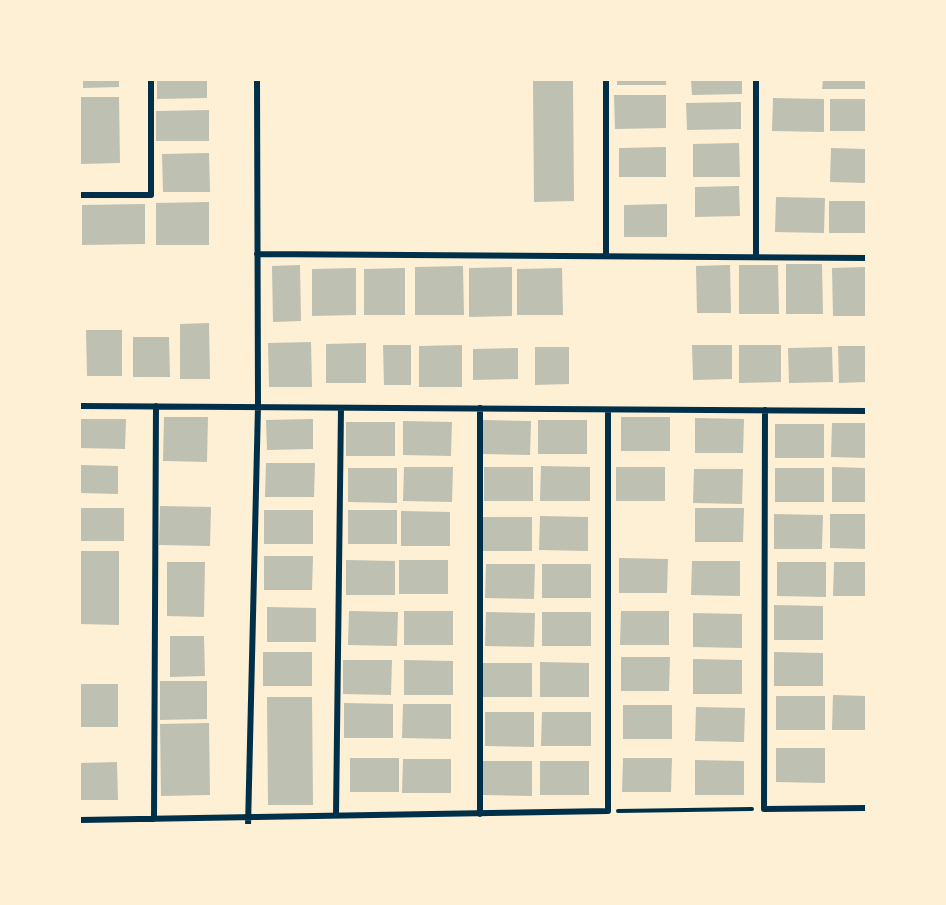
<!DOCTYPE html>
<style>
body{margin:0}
#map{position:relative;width:946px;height:905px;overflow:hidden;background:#fdf0d5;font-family:"PT Serif",serif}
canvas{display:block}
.frame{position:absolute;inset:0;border:81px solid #fdf0d5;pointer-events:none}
</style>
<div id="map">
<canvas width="946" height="905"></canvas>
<div class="frame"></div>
</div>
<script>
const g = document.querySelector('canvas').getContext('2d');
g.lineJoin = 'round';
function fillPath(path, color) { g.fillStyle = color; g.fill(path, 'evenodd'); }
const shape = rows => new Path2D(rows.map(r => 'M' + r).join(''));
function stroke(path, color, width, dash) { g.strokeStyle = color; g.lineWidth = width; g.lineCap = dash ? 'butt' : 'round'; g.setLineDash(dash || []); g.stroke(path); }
const building = shape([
 [83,80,119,80,119,87,83,88],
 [157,80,207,80,207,98,157,99],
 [533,80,573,80,574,201,534,202],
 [617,80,666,80,666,85,617,85],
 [691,80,742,80,742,94,692,95],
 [823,80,866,80,866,89,822,89],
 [614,95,666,95,666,128,615,129],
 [80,97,119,97,120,163,81,164],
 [773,98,824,99,824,132,772,131],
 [830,99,866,99,866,131,830,131],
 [741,102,741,129,687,130,686,103],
 [209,110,209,141,156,141,156,111],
 [739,143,740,177,693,177,693,144],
 [666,147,666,177,619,177,619,148],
 [831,148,866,149,866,183,830,182],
 [209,153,210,192,163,192,162,154],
 [739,186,740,216,695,217,695,187],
 [776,197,825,198,824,233,775,232],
 [829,201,866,201,866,233,829,233],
 [209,202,209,245,156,245,156,203],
 [145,204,145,244,82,245,82,205],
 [667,204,667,237,624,237,624,205],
 [786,264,822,264,823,314,786,314],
 [300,265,301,321,273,322,272,266],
 [730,265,731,313,697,313,696,266],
 [739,265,778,265,779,314,739,314],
 [463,266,464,315,415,315,415,267],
 [512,267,512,316,469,317,469,268],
 [866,267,866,316,833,316,832,268],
 [356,268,356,315,312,316,312,269],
 [405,268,405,315,364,315,364,269],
 [562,268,563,315,517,315,517,269],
 [209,323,210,379,180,379,180,324],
 [86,330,122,330,122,376,87,376],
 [133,337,169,337,170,377,133,377],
 [311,342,312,387,269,387,268,343],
 [366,343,366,383,326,383,326,344],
 [383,345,411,345,411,385,384,385],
 [462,345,462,387,419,387,419,346],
 [692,345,732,345,732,379,693,380],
 [739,345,781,345,781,382,739,383],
 [838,346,866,346,866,382,839,383],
 [535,347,569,347,569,384,535,385],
 [832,347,833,382,789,383,788,348],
 [518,348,518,379,473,380,473,349],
 [164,417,208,417,207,462,163,461],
 [621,417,670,417,670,451,621,451],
 [695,418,744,419,743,453,695,453],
 [80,419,126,419,125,449,80,448],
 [313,419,313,449,267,450,266,420],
 [482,420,531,421,530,455,482,454],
 [538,420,587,420,587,454,538,454],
 [403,421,452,422,451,456,403,455],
 [346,422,395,422,395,456,346,456],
 [832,423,866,423,866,458,831,457],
 [775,424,824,424,824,458,775,458],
 [266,463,315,463,314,497,265,497],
 [80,465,118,466,118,494,80,493],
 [541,466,590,467,590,501,540,501],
 [404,467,453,467,452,502,403,501],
 [484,467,533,467,533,501,484,501],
 [616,467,665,467,665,501,616,501],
 [832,467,866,468,866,502,832,502],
 [348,468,397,468,397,503,348,502],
 [775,468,824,468,824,502,775,502],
 [694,469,743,469,742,504,693,503],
 [160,506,211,507,210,546,159,545],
 [80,508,124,508,124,541,80,541],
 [695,508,744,508,743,542,695,542],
 [264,510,313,510,313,544,264,544],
 [348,510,397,510,397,544,348,544],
 [401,511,450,512,450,546,401,546],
 [774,514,823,515,822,549,774,549],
 [830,514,866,514,866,549,830,548],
 [540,516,588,517,588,551,539,550],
 [483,517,532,517,532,551,483,551],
 [80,551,119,551,119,625,80,624],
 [264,556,313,556,312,590,264,590],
 [619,558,668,559,667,593,619,593],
 [346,560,395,561,395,595,346,595],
 [399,560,448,560,448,594,399,594],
 [692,561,740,561,740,596,691,595],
 [167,562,205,562,204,617,167,616],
 [777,562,826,562,826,597,777,596],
 [834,562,866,562,866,596,833,596],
 [486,564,535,564,534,599,485,598],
 [542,564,591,564,591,598,542,598],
 [774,605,823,606,823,640,774,640],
 [267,607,316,608,316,642,267,642],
 [349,611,398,612,397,646,348,645],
 [404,611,453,611,453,645,404,645],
 [621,611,669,611,669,645,620,645],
 [486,612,535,613,534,647,485,646],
 [542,612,591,612,591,646,542,646],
 [693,613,742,614,742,648,693,647],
 [170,636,204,636,205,676,170,677],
 [263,652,312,652,312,686,263,686],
 [774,652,823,653,823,686,774,686],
 [621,657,670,657,669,691,621,691],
 [693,659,742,660,742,694,693,694],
 [343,660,392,660,391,695,343,694],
 [404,660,453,661,453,695,404,695],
 [540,662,589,663,589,697,540,697],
 [483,663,532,663,532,697,483,697],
 [160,681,207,681,207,719,160,720],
 [80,684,118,684,118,727,80,727],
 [833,695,866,696,866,730,832,730],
 [776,696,825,696,825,730,776,730],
 [267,697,312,697,313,805,268,805],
 [344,703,393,704,393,738,344,738],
 [403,704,451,704,451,739,402,738],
 [623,705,672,705,672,739,623,739],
 [696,707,745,708,744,742,695,741],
 [485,712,534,712,534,747,485,746],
 [542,712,591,712,591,746,541,746],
 [209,723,210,795,161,796,160,724],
 [776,748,825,748,825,783,776,782],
 [350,758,399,758,399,792,350,792],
 [623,758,672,758,671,792,622,792],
 [403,759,451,759,451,793,402,793],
 [695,760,744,761,744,795,695,795],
 [483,761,532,761,532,796,483,795],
 [540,761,589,761,589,795,540,795],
 [117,762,118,800,80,800,80,763]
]);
const path = shape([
 [618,811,752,809]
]);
const minor = shape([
 [606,80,606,256],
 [756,80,756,257],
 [80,195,151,195,151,80],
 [257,254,866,258],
 [80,406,866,411],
 [480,408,480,814],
 [765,410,764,809,866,808],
 [336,815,341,408],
 [154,819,156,406],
 [80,820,608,811,608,410],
 [248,826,258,406,257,80]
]);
fillPath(building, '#bec0b2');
stroke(path, '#003049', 4);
stroke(minor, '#003049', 6);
</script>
